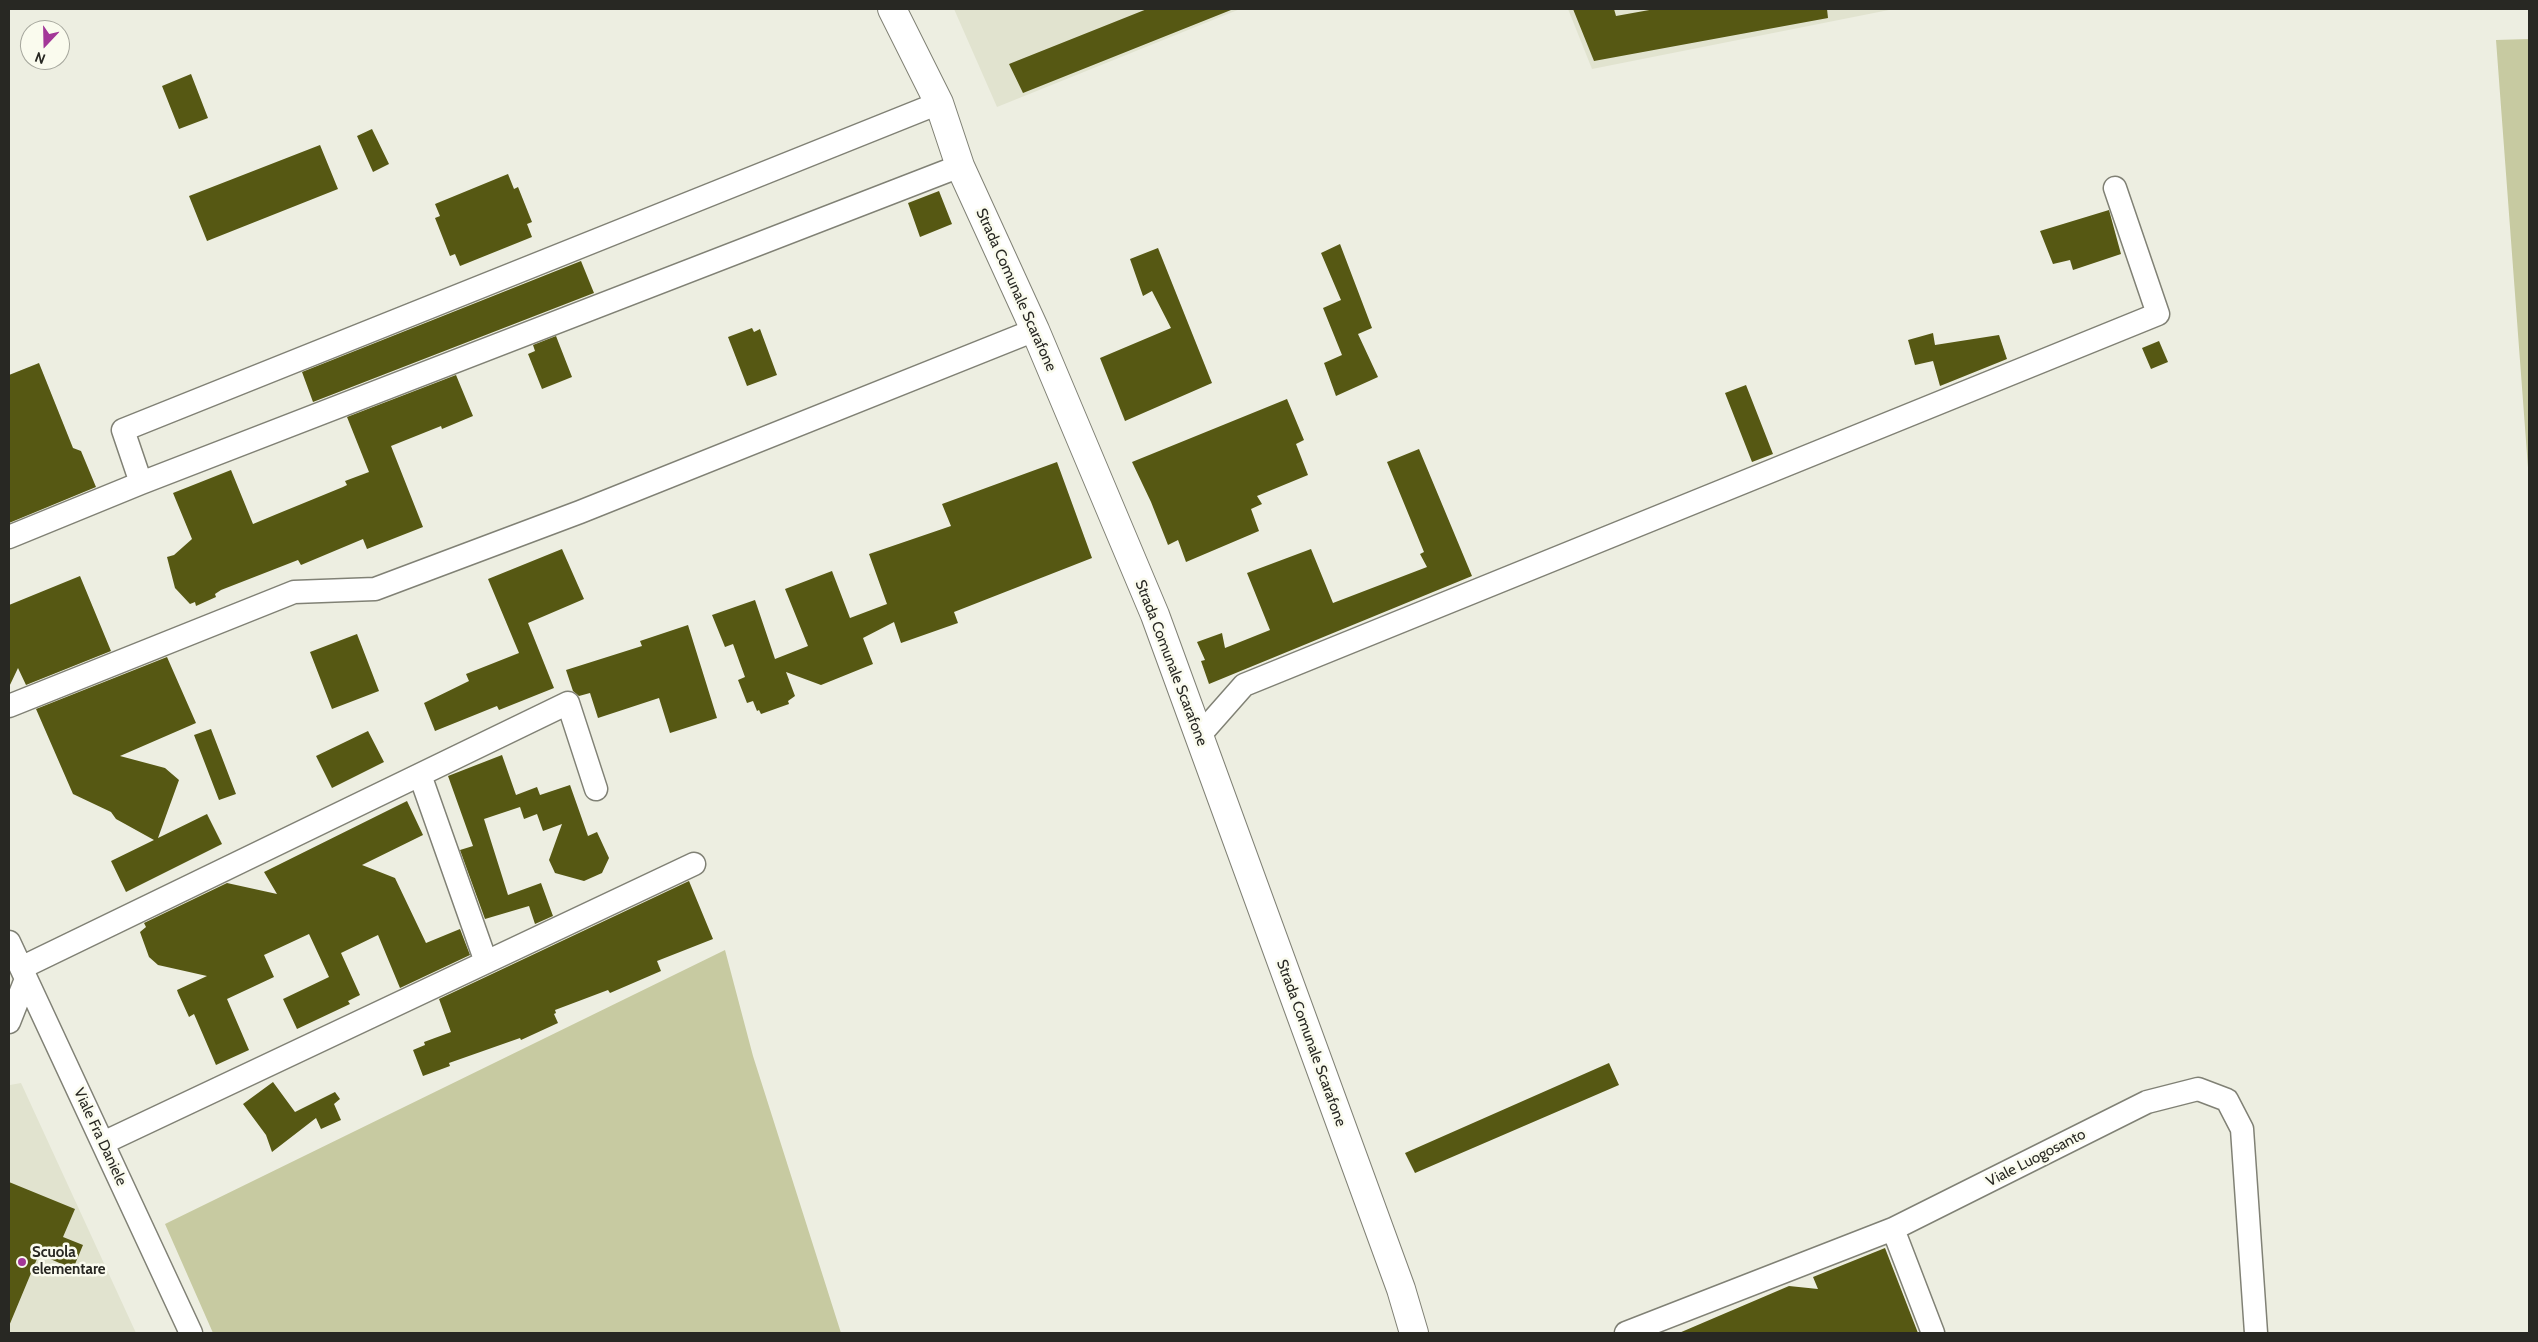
<!DOCTYPE html>
<style>
body{margin:0}
#map{position:relative;width:2538px;height:1342px;overflow:hidden;background:#edeee1;font-family:Cabin,sans-serif}
canvas{display:block}
.frame{position:absolute;inset:0;border:10px solid #282823;pointer-events:none}
.north{position:absolute;left:20px;top:20px;width:50px;height:50px;box-sizing:border-box;background:#fafbee;border:1px solid #a6a79d;border-radius:50%;rotate:201deg;font-size:14px;font-weight:700;line-height:20px;text-align:center;color:#282823}
.north::after{content:'';display:block;margin:auto;width:18px;height:22px;background:#a33798;clip-path:polygon(50% 0,100% 100%,50% 72%,0 100%)}
</style>
<div id="map">
<canvas width="2538" height="1342"></canvas>
<div class="frame"></div>
<div class="north">N</div>
</div>
<script>
const g = document.querySelector('canvas').getContext('2d');
g.lineJoin = 'round';
function fillPath(path, color) { g.fillStyle = color; g.fill(path, 'evenodd'); }
const shape = rows => new Path2D(rows.map(r => 'M' + r).join(''));
function stroke(path, color, width, dash) { g.strokeStyle = color; g.lineWidth = width; g.lineCap = dash ? 'butt' : 'round'; g.setLineDash(dash || []); g.stroke(path); }
function label(font, color, halo, rows, align = 'center') {
  g.font = font + ' Cabin,sans-serif'; g.lineWidth = 5; g.setLineDash([]); g.textBaseline = 'middle'; g.strokeStyle = halo; g.fillStyle = color; for (const [text, x, y, turn = 0] of rows) {
    g.save(); g.translate(x, y); g.rotate((+turn || 0) * Math.PI / 180); g.textAlign = isNaN(turn) ? turn : align; if (halo) g.strokeText(text, 0, 0); g.fillText(text, 0, 0); g.restore();
  }
}
const built = shape([
 [954,9,1240,9,997,107],
 [1568,9,1894,9,1592,69],
 [21,1083,136,1333,9,1333,9,1089,10,1085]
]);
const green = shape([
 [2529,39,2529,481,2496,40],
 [725,950,753,1056,841,1333,213,1333,165,1224]
]);
const building = shape([
 [1147,9,1231,10,1023,93,1009,64],
 [1573,9,1614,9,1616,16,1655,9,1827,9,1828,18,1594,61],
 [191,74,208,118,179,129,162,86],
 [372,129,389,164,373,172,357,136],
 [320,145,338,189,207,241,189,196],
 [508,174,514,189,518,187,532,222,527,224,532,237,460,266,455,254,450,256,435,218,440,216,435,204],
 [939,191,952,224,920,237,908,203],
 [2109,210,2121,254,2073,270,2070,260,2053,264,2040,231],
 [1340,244,1372,328,1358,334,1378,377,1336,396,1324,363,1342,355,1323,308,1341,300,1321,253],
 [1158,248,1212,383,1125,421,1100,358,1171,328,1152,291,1143,296,1130,259],
 [581,261,594,293,313,402,302,372],
 [752,328,754,332,760,329,777,375,747,386,728,337],
 [1933,333,1935,345,1999,335,2007,359,1940,386,1933,361,1915,365,1908,340],
 [556,336,572,377,542,389,528,354,535,351,533,345],
 [2159,341,2168,362,2151,369,2142,348],
 [39,363,73,448,81,451,96,487,9,523,9,375],
 [456,375,473,416,442,429,441,426,391,446,423,527,367,549,363,539,301,565,298,560,221,590,215,594,216,597,196,606,195,602,190,604,175,588,167,557,174,555,192,539,173,493,231,470,253,524,277,514,343,487,347,485,345,481,369,472,347,417],
 [1746,385,1773,454,1752,462,1725,393],
 [1287,399,1304,440,1296,444,1308,475,1257,496,1262,504,1251,509,1259,531,1186,562,1178,540,1168,545,1151,502,1132,462],
 [1419,449,1472,576,1209,684,1201,661,1205,660,1197,642,1222,633,1225,648,1270,630,1247,573,1311,549,1333,603,1427,567,1420,554,1424,552,1387,462],
 [1057,462,1092,558,954,612,958,623,901,643,894,622,863,638,873,664,821,685,786,672,795,696,788,701,789,704,761,714,759,710,757,711,753,701,747,703,738,680,745,677,733,644,725,647,712,615,755,600,775,659,808,646,785,589,832,571,850,618,887,604,869,554,951,526,942,504],
 [562,549,584,599,528,623,554,688,499,710,497,706,435,731,424,703,469,681,466,674,519,653,488,579],
 [80,576,111,651,26,685,18,668,9,687,9,605],
 [688,625,717,718,670,733,659,698,598,718,590,693,579,696,573,691,566,670,642,646,640,641],
 [357,634,379,691,332,709,310,652],
 [167,657,196,723,120,756,165,768,179,780,158,838,207,814,222,844,126,892,111,861,154,840,116,819,111,812,73,794,36,709],
 [211,729,236,794,219,800,194,735],
 [368,731,384,762,332,788,316,756],
 [502,755,516,795,537,787,540,795,570,785,588,836,597,832,609,858,602,873,584,881,555,873,549,860,562,824,543,831,537,814,524,819,520,807,484,819,508,895,541,883,553,916,535,924,529,906,485,919,460,850,473,846,448,776],
 [407,801,423,835,362,865,395,878,426,943,460,929,470,955,400,988,378,935,341,953,360,995,348,1001,350,1004,297,1029,283,999,329,977,309,934,264,955,274,977,227,999,249,1050,216,1065,194,1014,189,1017,178,993,177,990,207,976,158,965,149,957,140,932,146,927,144,923,227,883,277,894,264,872],
 [689,881,713,939,657,961,661,971,610,993,608,990,555,1010,556,1013,554,1014,558,1023,521,1040,520,1038,449,1063,450,1066,423,1076,413,1050,425,1045,424,1042,451,1032,439,999],
 [1609,1063,1619,1085,1415,1173,1405,1153],
 [273,1082,295,1112,335,1092,340,1099,334,1104,341,1120,321,1129,316,1118,272,1152,266,1135,243,1104],
 [9,1182,75,1209,63,1237,83,1245,73,1269,39,1254,9,1326],
 [1885,1248,1918,1333,1679,1333,1789,1286,1818,1289,1813,1277]
]);
const minor = shape([
 [141,483,123,430,939,103],
 [9,537,141,483,960,166],
 [9,706,294,592,375,589,580,512,1035,330],
 [1199,736,1244,685,2158,314,2115,188],
 [420,775,486,962],
 [9,942,191,1333],
 [21,968,568,703,596,789],
 [9,1022,26,979],
 [103,1143,694,864],
 [1893,1229,1933,1333],
 [1626,1333,1893,1229,2147,1102,2198,1089,2227,1100,2242,1129,2256,1333]
]);
const tertiary = shape([
 [892,9,939,103,960,166,1035,330,1155,615,1401,1289,1414,1333]
]);
const markers = [
 [22,1262,5,"#a33798"]
];
const streetNames = [
 ["Strada Comunale Scarafone",1016,290,66],
 ["Strada Comunale Scarafone",1171,663,69],
 ["Strada Comunale Scarafone",1311,1043,70],
 ["Viale Fra Daniele",100,1137,65],
 ["Viale Luogosanto",2036,1158,-27]
];
const poiNames = [
 ["Scuola",32,1253],
 ["elementare",32,1270]
];
fillPath(built, '#e1e3cf');
fillPath(green, '#c7caa1');
fillPath(building, '#565813');
stroke(minor, '#808175', 25);
stroke(tertiary, '#808175', 30);
stroke(minor, '#fff', 22);
stroke(tertiary, '#fff', 28);
for (const [x, y, r, color] of markers) { const dot = new Path2D(); dot.arc(x, y, r, 0, 2 * Math.PI); g.fillStyle = color; g.fill(dot); stroke(dot, '#fafbee', 2); }
label('15px', '#282823', '#fafbee', streetNames);
label('bold 15px', '#282823', '#fafbee', poiNames, 'left');
</script>
